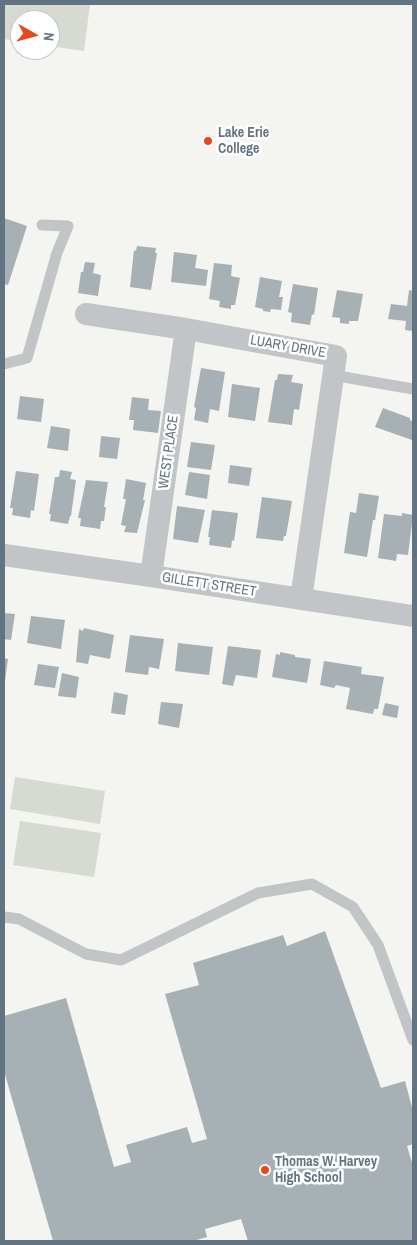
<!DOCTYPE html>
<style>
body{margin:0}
#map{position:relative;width:417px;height:1245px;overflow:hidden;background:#f4f4f0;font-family:"Archivo Narrow",sans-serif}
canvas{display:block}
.frame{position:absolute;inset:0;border:5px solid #627482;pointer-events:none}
.north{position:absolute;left:10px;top:10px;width:50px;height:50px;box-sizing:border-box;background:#fff;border:1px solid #c0c7cd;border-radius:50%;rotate:97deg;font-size:14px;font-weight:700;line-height:20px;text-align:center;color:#627482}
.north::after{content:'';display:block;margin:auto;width:18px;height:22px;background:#e7491d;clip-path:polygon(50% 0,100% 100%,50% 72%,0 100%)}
</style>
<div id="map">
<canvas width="417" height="1245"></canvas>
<div class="frame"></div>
<div class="north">N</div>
</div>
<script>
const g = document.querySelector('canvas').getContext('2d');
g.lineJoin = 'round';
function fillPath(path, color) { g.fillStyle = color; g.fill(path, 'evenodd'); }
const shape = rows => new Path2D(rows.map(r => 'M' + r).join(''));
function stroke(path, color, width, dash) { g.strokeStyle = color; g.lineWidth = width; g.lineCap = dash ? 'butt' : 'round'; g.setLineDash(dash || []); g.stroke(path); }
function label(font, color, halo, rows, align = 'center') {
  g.font = font + ' "Archivo Narrow",sans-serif'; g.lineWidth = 5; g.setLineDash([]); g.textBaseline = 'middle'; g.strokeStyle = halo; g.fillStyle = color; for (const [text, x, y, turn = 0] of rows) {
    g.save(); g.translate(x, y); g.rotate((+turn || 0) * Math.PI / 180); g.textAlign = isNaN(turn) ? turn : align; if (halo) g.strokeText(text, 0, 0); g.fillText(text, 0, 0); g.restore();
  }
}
const green = shape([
 [4,4,90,4,84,51,50,46,50,20,20,20,20,42,4,39],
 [15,777,105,791,100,824,10,809],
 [20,821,101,833,94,877,13,865]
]);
const building = shape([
 [4,218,27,226,8,285,4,284],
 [137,246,156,248,155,253,157,253,151,290,130,287,134,250,136,251],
 [174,252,197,255,195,268,208,270,206,286,171,282],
 [85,262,95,263,93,273,101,275,98,296,78,293,81,272,83,272],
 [214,263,232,265,231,276,240,278,235,305,231,305,231,309,219,307,220,301,209,299],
 [260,277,282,281,279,297,283,297,281,310,271,309,270,312,263,311,263,309,255,307],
 [293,284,318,288,314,315,312,314,310,325,291,322,292,313,288,312],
 [337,290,363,294,358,321,349,321,349,324,340,323,340,318,332,317],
 [409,290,413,291,413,331,405,330,406,321,388,319,391,304,407,306],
 [201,368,225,372,219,411,210,409,208,423,194,420,196,408,194,407],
 [278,374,293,375,291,382,303,384,299,410,294,409,292,425,268,422,275,380,277,380],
 [232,384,260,388,255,421,228,417],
 [20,396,44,399,41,422,17,419],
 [132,397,149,399,148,410,161,411,158,433,133,430,134,420,129,420],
 [383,408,410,418,410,420,413,422,413,436,412,440,375,427],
 [51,426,70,429,68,451,47,448],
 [101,436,120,438,117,459,99,457],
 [191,442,215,445,211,470,187,467],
 [230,465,252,468,249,486,228,483],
 [60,470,72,472,70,479,76,480,71,516,70,516,68,524,50,521,51,514,49,514,55,477,59,477],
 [16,471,39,474,34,511,31,510,30,518,12,515,13,508,10,508],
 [189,472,210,475,207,499,185,495],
 [126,479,146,483,143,500,145,500,137,533,124,532,126,526,121,525,126,499,123,499],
 [86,480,108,482,104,507,106,507,104,521,101,521,100,529,80,526,81,518,78,518],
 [359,493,379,496,375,520,373,520,367,557,344,553,350,512,356,513],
 [262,497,292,501,286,536,284,536,283,541,256,538],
 [177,506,205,510,198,543,173,539],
 [212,510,238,513,234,541,232,540,231,548,209,545,210,537,208,537],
 [402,513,413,515,408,555,397,554,396,561,378,558,384,514,402,516],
 [4,613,15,614,11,640,4,639],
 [31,616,65,620,61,649,27,643],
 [84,628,114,635,110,659,90,655,88,664,76,662,79,629,83,631],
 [130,635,164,639,159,669,149,667,148,675,125,672],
 [178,643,213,647,209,675,175,671],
 [228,646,261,650,257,678,236,675,233,686,222,684],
 [280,652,295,655,295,657,311,659,307,683,272,677,276,654,280,655],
 [4,658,8,659,5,681,4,681],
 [324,661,362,667,361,674,384,677,378,709,374,709,373,714,346,709,350,688,336,685,334,688,320,685],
 [38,664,59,667,55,688,34,685],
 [62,673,79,677,76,698,58,696],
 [114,692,128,695,125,715,111,713],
 [161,702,183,704,179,728,158,724],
 [385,703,399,706,397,718,382,715],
 [325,931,381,1088,405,1081,413,1111,413,1144,407,1146,413,1166,413,1241,248,1241,241,1219,205,1229,207,1237,193,1241,53,1241,4,1071,4,1016,66,998,114,1167,131,1162,126,1145,187,1127,192,1143,207,1139,165,994,199,985,193,963,283,935,287,946]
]);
const service = shape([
 [4,364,27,358,57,253,68,226,42,225],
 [332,375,413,389],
 [4,917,19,919,86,954,121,960,258,893,312,884,353,907,378,945,413,1040]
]);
const minor = shape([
 [86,314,186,329,336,356,301,599],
 [4,555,151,576,413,616],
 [151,576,186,329]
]);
const markers = [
 [208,141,5,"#e7491d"],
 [265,1170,5,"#e7491d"]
];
const poiNames = [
 ["Lake Erie",218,133],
 ["College",218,149],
 ["Thomas W. Harvey",275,1162],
 ["High School",275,1178]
];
const streetNames = [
 ["LUARY DRIVE",288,347,10],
 ["WEST PLACE",169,452,-82],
 ["GILLETT STREET",209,585,9]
];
fillPath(green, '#d5dbd1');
fillPath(building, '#a7b0b5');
stroke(service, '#c1c5c8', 11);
stroke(minor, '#c1c5c8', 22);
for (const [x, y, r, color] of markers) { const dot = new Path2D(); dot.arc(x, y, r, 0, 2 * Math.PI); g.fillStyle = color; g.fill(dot); stroke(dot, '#fff', 2); }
label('bold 14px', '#627482', '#fff', poiNames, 'left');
label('14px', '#627482', '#fff', streetNames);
</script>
